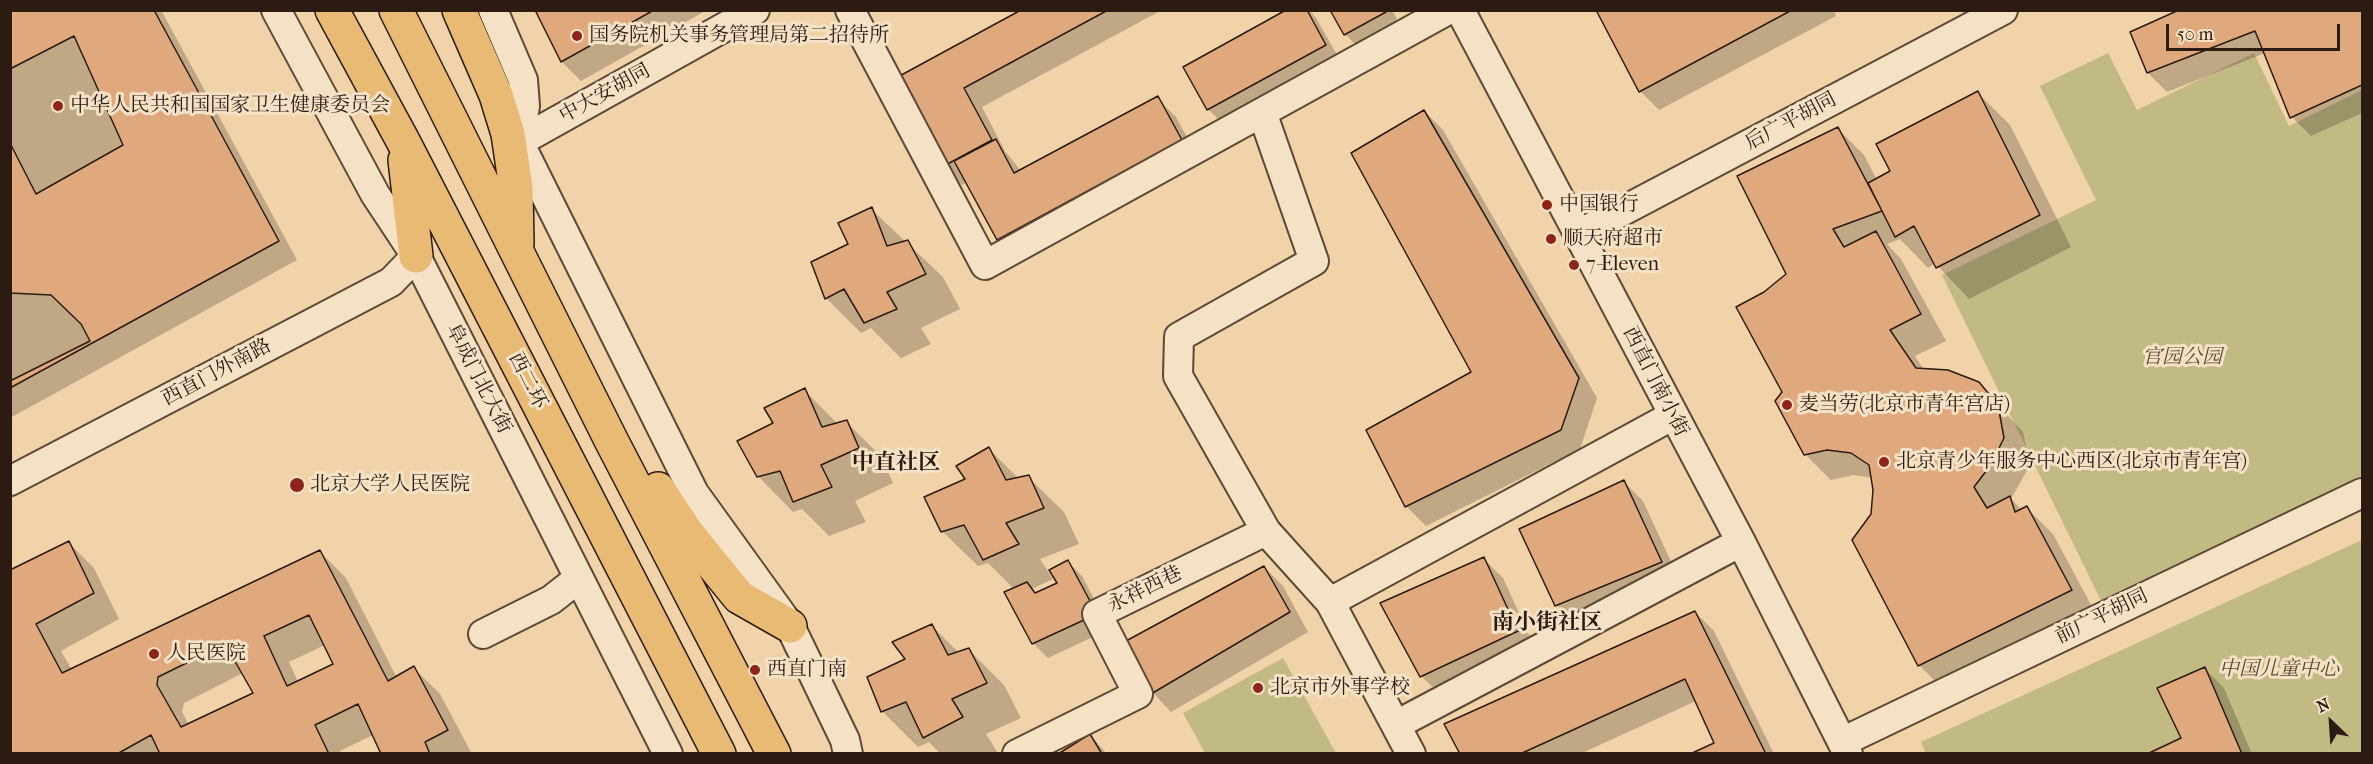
<!DOCTYPE html>
<meta charset="utf-8">
<style>
body{margin:0}
#map{position:relative;width:2373px;height:764px;overflow:hidden;background:#f0d3a8;font-family:"IM FELL French Canon",serif}
canvas{display:block}
.frame{position:absolute;inset:0;border:12px solid #2c1b11;pointer-events:none}
.north{position:absolute;left:2301px;top:692px;width:60px;height:60px;-webkit-text-stroke:4px #f5e2c6;paint-order:stroke;rotate:335deg;font-size:16px;font-weight:700;line-height:24px;text-align:center;color:#2c1b11}
.north::after{content:'';display:block;margin:auto;width:21px;height:27px;background:#2c1b11;clip-path:polygon(50% 0,100% 100%,50% 72%,0 100%)}
.scale{position:absolute;left:2166px;top:24px;width:174px;height:27px;box-sizing:border-box;border:3px solid #2c1b11;border-top:0;padding-left:8px;font-size:18px;line-height:21px;white-space:nowrap;color:#2c1b11;-webkit-text-stroke:4px #f5e2c6;paint-order:stroke}
</style>
<div id="map">
<canvas width="2373" height="764"></canvas>
<div class="frame"></div>
<div class="north">N</div>
<div class="scale">50 m</div>
</div>
<script>
const g = document.querySelector('canvas').getContext('2d');
g.lineJoin = 'round';
function fillPath(path, color) { g.fillStyle = color; g.fill(path, 'evenodd'); }
const shape = rows => new Path2D(rows.map(r => 'M' + r).join(''));
function stroke(path, color, width, dash) { g.strokeStyle = color; g.lineWidth = width; g.lineCap = dash ? 'butt' : 'round'; g.setLineDash(dash || []); g.stroke(path); }
function label(font, color, halo, rows, align = 'center') {
  g.font = font + ' "IM FELL French Canon","Noto Serif SC",serif'; g.lineWidth = 6; g.setLineDash([]); g.textBaseline = 'middle'; g.strokeStyle = halo; g.fillStyle = color; for (const [text, x, y, turn = 0] of rows) {
    g.save(); g.translate(x, y); g.rotate((+turn || 0) * Math.PI / 180); g.textAlign = isNaN(turn) ? turn : align; if (halo) g.strokeText(text, 0, 0); g.fillText(text, 0, 0); g.restore();
  }
}
const green = shape([
 [2108,53,2137,110,2254,53,2289,126,2362,90,2362,489,2107,613,1942,275,2096,200,2040,86],
 [2362,540,2362,753,1926,754,1921,742],
 [1283,658,1336,753,1205,753,1183,713]
]);
const shadow = shape([
 [10,10,161,10,297,260,10,418],
 [536,10,707,10,581,81,562,62],
 [1025,10,1162,10,982,107,1005,151,1021,171,1157,98,1176,117,1199,159,1017,258,998,239,967,182,962,185,943,166,896,79],
 [1289,10,1309,10,1316,18,1340,60,1223,124,1208,109],
 [1332,10,1392,10,1404,31,1364,53,1345,34],
 [1597,10,1834,10,1836,16,1659,110,1640,91],
 [2183,10,2362,10,2362,113,2311,136,2292,117,2265,53,2167,92,2148,73,2132,32],
 [1978,93,2010,125,2071,247,1969,299,1935,263,1928,268,1900,239,1887,244,1901,259,1946,341,1915,356,1924,370,1978,383,2023,432,2030,465,2011,499,2022,510,2027,508,2053,534,2097,616,1945,691,1919,665,1872,515,1875,490,1873,478,1854,475,1831,480,1805,454,1783,392,1765,294,1788,275,1838,129,1864,155,1877,180,1892,172],
 [1424,111,1443,130,1597,398,1580,449,1426,526,1407,507,1368,430,1473,373],
 [871,209,943,277,960,309,921,328,931,344,901,358,871,328,861,333,826,298,850,245],
 [804,390,838,424,846,422,882,457,893,483,855,501,866,522,829,536,802,509,793,512,758,476,775,423],
 [989,449,1019,479,1028,477,1064,512,1079,544,1040,559,1053,579,1032,589,1038,594,1059,584,1068,562,1082,576,1110,629,1048,658,1033,643,1014,589,988,563,978,566,942,531,967,480],
 [1624,482,1643,501,1680,581,1576,624,1557,605,1521,530],
 [69,543,94,568,119,619,61,651,72,670,320,552,346,578,397,678,414,668,440,694,472,754,384,754,375,734,340,751,341,754,10,754,10,572],
 [325,645,335,664,298,682,289,662],
 [243,673,255,694,189,725,182,712,184,703],
 [1484,559,1503,578,1536,650,1441,695,1421,676],
 [1264,567,1283,586,1308,632,1171,712,1153,693],
 [1695,612,1714,631,1774,754,1694,754,1716,744,1696,701,1580,754,1462,754],
 [932,626,959,653,969,650,1004,685,1021,718,986,734,998,753,941,754,929,742,918,747,882,711,907,660],
 [2205,669,2224,688,2252,754,2150,754,2184,738],
 [1090,735,1107,754,1061,754]
]);
const building = shape([
 [10,10,154,10,279,241,10,388,10,10],
 [535,10,654,10,561,62,535,10],
 [1021,10,1108,10,964,88,992,140,942,167,894,79,1021,10],
 [1286,10,1307,10,1326,45,1207,110,1183,67,1286,10],
 [1330,10,1385,10,1386,12,1344,35,1330,10],
 [1596,10,1792,10,1639,92,1596,10],
 [2179,10,2362,10,2362,85,2290,118,2255,31,2147,73,2130,32,2179,10],
 [74,36,123,145,36,194,10,143,10,69,74,36],
 [1978,91,2040,215,1936,268,1914,226,1895,237,1868,183,1890,171,1876,144,1978,91],
 [1158,96,1182,140,997,240,954,161,996,139,1014,173,1158,96],
 [1424,110,1579,378,1561,430,1405,507,1366,430,1471,372,1351,153,1424,110],
 [1838,127,1882,211,1833,229,1844,247,1876,231,1921,314,1890,330,1916,368,1948,370,1979,382,1998,405,2004,438,1990,466,1974,487,1987,508,2010,496,2015,512,2027,506,2072,590,1918,666,1852,540,1871,514,1873,490,1869,465,1851,453,1827,450,1804,455,1775,401,1782,392,1736,307,1764,292,1786,274,1737,176,1838,127],
 [872,207,887,246,908,240,926,274,887,292,897,309,864,323,844,289,825,299,811,262,848,244,838,223,872,207],
 [10,293,51,295,81,324,90,341,10,381,10,293],
 [805,388,822,427,847,420,859,448,821,465,832,487,793,502,780,471,757,477,737,441,773,423,764,408,805,388],
 [989,447,1006,480,1029,475,1044,508,1006,523,1019,544,983,560,964,525,941,532,924,497,965,479,956,466,989,447],
 [1624,480,1662,562,1555,606,1519,529,1624,480],
 [69,541,94,593,36,624,62,673,320,550,388,681,414,666,448,730,425,742,430,754,381,754,358,704,315,725,329,754,160,754,151,735,117,754,10,754,10,570,69,541],
 [309,615,333,664,287,686,264,636,309,615],
 [225,644,253,693,181,727,157,685,158,677,225,644],
 [1484,557,1518,631,1420,677,1380,603,1484,557],
 [1068,560,1097,614,1032,644,1004,592,1027,582,1035,593,1057,583,1049,570,1068,560],
 [1264,566,1290,612,1151,694,1126,641,1264,566],
 [1695,611,1766,754,1690,754,1714,743,1685,679,1520,754,1460,754,1444,724,1695,611],
 [932,624,948,655,969,648,987,683,952,699,963,717,923,738,906,702,881,712,867,677,905,659,892,642,932,624],
 [2205,667,2242,754,2147,754,2181,738,2157,688,2205,667],
 [1090,734,1102,754,1058,754,1090,734]
]);
const minor = shape([
 [276,10,375,194,416,256,668,754],
 [493,10,523,80,525,106,519,142],
 [850,10,985,265,1448,10],
 [1460,10,1741,542,1848,754],
 [1263,115,1314,261,1179,337,1178,376,1266,531,1330,602,1411,754],
 [511,126,694,493,790,626,845,740,848,754],
 [519,142,755,10],
 [1579,234,2003,10],
 [10,481,391,282,416,256],
 [1330,602,1672,416],
 [483,634,551,600,579,578],
 [1396,725,1741,542],
 [1842,742,2362,493],
 [1017,754,1138,694,1097,614,1266,531]
]);
const highway = shape([
 [332,10,403,141,719,754],
 [396,10,611,440,774,754],
 [459,10,496,95,508,134,516,188,517,244],
 [405,160,416,256],
 [658,489,687,533,739,597,790,626]
]);
const markers = [
 [577,36,6,"#8f2418"],
 [58,106,6,"#8f2418"],
 [1547,205,6,"#8f2418"],
 [1551,239,6,"#8f2418"],
 [1574,265,6,"#8f2418"],
 [1787,405,6,"#8f2418"],
 [1884,462,6,"#8f2418"],
 [297,485,8,"#8f2418"],
 [154,654,6,"#8f2418"],
 [755,670,6,"#8f2418"],
 [1258,688,6,"#8f2418"]
];
const poiNames = [
 ["国务院机关事务管理局第二招待所",589,36],
 ["中华人民共和国国家卫生健康委员会",70,106],
 ["中国银行",1559,205],
 ["顺天府超市",1563,239],
 ["7-Eleven",1586,265],
 ["麦当劳(北京市青年宫店)",1799,405],
 ["北京青少年服务中心西区(北京市青年宫)",1896,462],
 ["北京大学人民医院",310,485],
 ["人民医院",166,654],
 ["西直门南",767,670],
 ["北京市外事学校",1270,688]
];
const streetNames = [
 ["中大安胡同",605,94,-29],
 ["后广平胡同",1791,122,-28],
 ["西直门外南路",217,373,-28],
 ["阜成门北大街",478,379,63],
 ["西二环",527,381,63],
 ["西直门南小街",1655,382,63],
 ["永祥西巷",1145,590,-26],
 ["前广平胡同",2102,617,-26]
];
const parkNames = [
 ["官园公园",2182,358],
 ["中国儿童中心",2279,670]
];
const quarterNames = [
 ["中直社区",896,464],
 ["南小街社区",1547,624]
];
fillPath(green, '#c1ba83');
fillPath(shadow, '#0003');
fillPath(building, '#dfa97d');
stroke(building, '#2c1b11', 1.5);
stroke(minor, '#5d4937', 32);
stroke(highway, '#2c1b11', 36);
stroke(minor, '#f5e2c6', 28);
stroke(highway, '#e8ba74', 33);
for (const [x, y, r, color] of markers) { const dot = new Path2D(); dot.arc(x, y, r, 0, 2 * Math.PI); g.fillStyle = color; g.fill(dot); stroke(dot, '#f5e2c6', 2); }
label('20px', '#2c1b11', '#f5e2c6', poiNames, 'left');
label('20px', '#2c1b11', '#f5e2c6', streetNames);
label('italic 20px', '#594b33', '#f5e2c6', parkNames);
label('bold 22px', '#2c1b11', '#f5e2c6', quarterNames);
</script>
